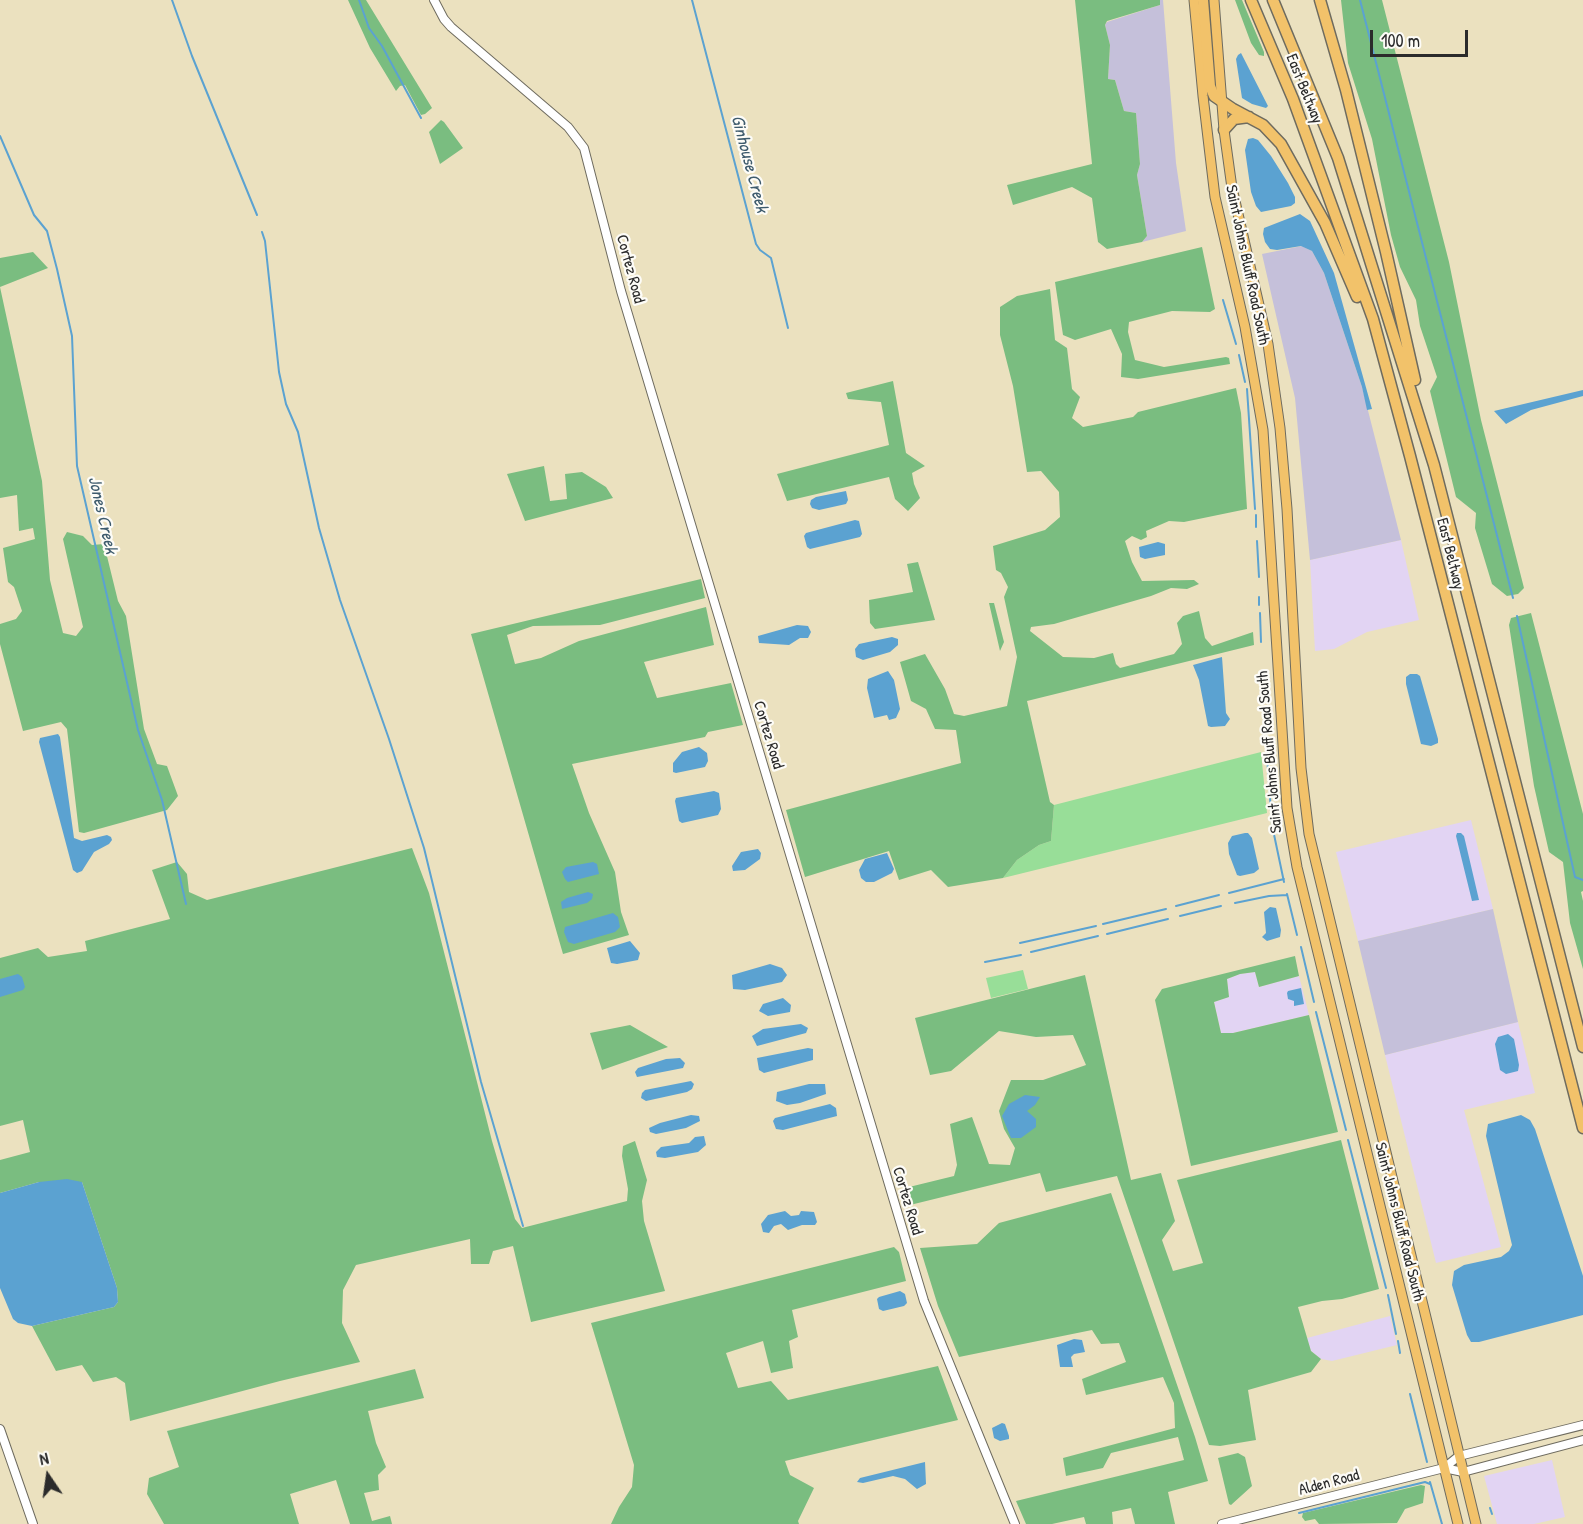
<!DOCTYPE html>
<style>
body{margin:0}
#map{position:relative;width:1583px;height:1524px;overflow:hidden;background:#ebe1bf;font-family:"Patrick Hand",sans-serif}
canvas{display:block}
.north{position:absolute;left:18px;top:1446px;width:60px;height:60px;-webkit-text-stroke:4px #fdfcf7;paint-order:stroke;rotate:347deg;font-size:16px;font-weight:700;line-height:24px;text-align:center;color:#2b2b2b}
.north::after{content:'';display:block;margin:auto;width:21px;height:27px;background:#2b2b2b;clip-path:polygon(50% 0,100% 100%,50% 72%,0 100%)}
.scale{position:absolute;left:1370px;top:30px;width:98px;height:27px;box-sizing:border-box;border:3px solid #2b2b2b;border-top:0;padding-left:8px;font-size:18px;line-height:21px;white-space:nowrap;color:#2b2b2b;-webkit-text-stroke:4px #fdfcf7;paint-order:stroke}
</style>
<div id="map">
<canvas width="1583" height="1524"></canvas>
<div class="north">N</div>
<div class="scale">100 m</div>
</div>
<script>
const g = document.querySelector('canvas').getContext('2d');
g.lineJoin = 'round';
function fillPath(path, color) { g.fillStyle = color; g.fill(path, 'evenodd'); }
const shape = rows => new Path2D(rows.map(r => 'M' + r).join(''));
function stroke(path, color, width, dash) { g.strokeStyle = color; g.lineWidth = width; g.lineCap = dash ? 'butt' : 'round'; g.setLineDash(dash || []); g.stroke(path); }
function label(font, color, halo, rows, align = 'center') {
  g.font = font + ' "Patrick Hand",sans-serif'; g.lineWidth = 4.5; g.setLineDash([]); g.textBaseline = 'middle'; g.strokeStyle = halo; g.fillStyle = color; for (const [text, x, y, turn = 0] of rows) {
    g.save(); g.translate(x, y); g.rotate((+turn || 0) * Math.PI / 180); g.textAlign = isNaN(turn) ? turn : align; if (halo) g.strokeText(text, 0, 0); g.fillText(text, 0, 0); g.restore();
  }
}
const built = shape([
 [1401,540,1419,620,1367,632,1334,649,1315,651,1310,560],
 [1471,820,1493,909,1358,941,1336,852],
 [1255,972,1259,987,1299,976,1309,1015,1233,1033,1221,1033,1214,1002,1229,997,1227,979,1240,974],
 [1518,1022,1535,1093,1464,1110,1501,1247,1436,1263,1385,1055],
 [1390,1316,1397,1345,1332,1361,1321,1359,1311,1351,1307,1338],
 [1552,1460,1565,1517,1534,1524,1497,1524,1484,1476]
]);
const industrial = shape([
 [1160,0,1163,0,1176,163,1186,231,1142,242,1147,236,1137,175,1140,164,1136,113,1124,111,1115,80,1108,79,1110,45,1105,25,1107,22,1160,5],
 [1302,246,1312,251,1324,273,1362,387,1401,540,1310,560,1295,398,1262,254],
 [1493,909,1518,1022,1385,1055,1358,941]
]);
const green = shape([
 [1261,752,1267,813,1003,878,1017,860,1039,845,1051,841,1054,805],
 [1023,970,1028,989,991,998,986,978]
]);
const forest = shape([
 [348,0,366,0,432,108,425,114,421,115,405,85,400,86,396,91,370,48],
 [1075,0,1160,0,1160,5,1107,21,1105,25,1110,45,1108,79,1115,80,1124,111,1136,113,1140,164,1137,175,1147,236,1142,242,1107,249,1098,242,1092,198,1072,187,1013,205,1007,185,1092,164],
 [1235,0,1242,0,1264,52,1264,56,1259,55,1251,43],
 [1341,0,1382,0,1449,262,1481,420,1524,588,1518,594,1507,596,1492,584,1475,528,1476,513,1456,497,1430,391,1437,377,1420,326,1416,300,1400,267,1391,235,1372,139,1348,63],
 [441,120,444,122,463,148,440,164,429,132],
 [1202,247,1215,309,1210,312,1172,311,1129,322,1128,332,1135,360,1164,367,1226,357,1229,358,1230,364,1138,379,1121,377,1122,354,1111,329,1075,340,1063,335,1055,282],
 [33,252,48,268,0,287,42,481,50,580,63,633,76,636,83,627,63,539,67,532,83,536,92,545,104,544,118,601,126,616,144,729,157,764,167,766,178,796,167,810,84,833,79,832,67,729,61,722,23,731,0,644,0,624,16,619,22,611,14,587,8,582,3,548,35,539,33,528,19,531,17,495,0,498,0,258],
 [1050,289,1055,340,1067,348,1072,389,1080,397,1072,418,1083,427,1133,417,1138,412,1236,388,1241,413,1247,509,1184,522,1169,521,1146,531,1147,537,1141,540,1132,536,1125,541,1132,562,1142,581,1194,580,1199,584,1187,589,1171,588,1151,596,1054,624,1031,627,1030,631,1063,657,1094,658,1113,653,1116,664,1120,668,1174,654,1182,644,1177,623,1183,616,1199,611,1205,638,1212,646,1253,632,1254,645,1027,701,1050,802,1054,805,1051,841,1039,845,1017,860,1003,878,948,887,931,870,899,880,889,851,805,877,786,810,961,763,956,730,935,729,926,709,911,701,900,662,925,654,945,689,954,714,964,716,1007,706,1017,657,1004,597,1008,587,1001,573,996,570,993,546,1045,530,1060,517,1059,492,1041,471,1027,472,1013,386,1000,335,1000,307,1017,296],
 [893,381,906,453,925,466,912,473,914,484,920,498,908,511,895,499,889,477,787,501,777,474,889,445,881,402,848,399,846,393],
 [544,466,550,501,567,499,565,474,582,472,606,487,613,498,525,521,507,474],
 [918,562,935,620,875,629,870,623,869,600,913,592,907,564],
 [701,579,705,598,600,625,533,626,507,635,515,664,541,658,579,641,706,607,714,645,644,662,657,698,731,683,743,725,708,732,705,737,572,764,589,813,615,872,621,912,629,935,563,954,471,634],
 [989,603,994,603,1004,642,1000,651],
 [1531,613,1583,814,1583,891,1581,892,1583,901,1583,969,1570,923,1563,862,1549,852,1534,786,1509,625,1511,618],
 [412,848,429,893,492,1141,515,1219,522,1228,627,1201,628,1189,622,1156,623,1146,635,1141,647,1180,642,1201,644,1221,665,1291,531,1322,513,1246,493,1251,489,1264,471,1264,470,1239,356,1265,343,1290,342,1323,360,1362,280,1381,130,1421,125,1383,116,1377,93,1382,82,1365,56,1371,32,1326,114,1307,118,1302,117,1288,82,1182,39,1182,0,1193,0,1160,30,1152,23,1120,0,1126,0,958,38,948,48,957,87,951,85,941,170,919,152,870,177,862,187,874,189,892,207,900],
 [1295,956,1299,976,1259,987,1255,972,1240,974,1227,979,1229,997,1214,1002,1221,1033,1233,1033,1309,1015,1338,1132,1191,1166,1155,1000,1162,989],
 [1085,975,1131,1180,1161,1173,1175,1221,1162,1240,1173,1271,1203,1263,1177,1180,1341,1140,1379,1289,1342,1299,1322,1301,1298,1307,1311,1351,1321,1359,1311,1372,1248,1390,1256,1440,1220,1446,1209,1445,1117,1176,1046,1192,1040,1173,910,1205,905,1188,954,1176,957,1165,950,1124,972,1117,989,1164,1010,1165,1015,1148,1004,1129,999,1111,1011,1080,1043,1080,1086,1065,1073,1035,1036,1037,999,1031,951,1071,930,1075,915,1018],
 [630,1025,668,1047,602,1070,590,1033],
 [1111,1193,1195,1437,1208,1481,1168,1492,1175,1524,1135,1524,1131,1508,1112,1512,1113,1524,1086,1524,1084,1517,1052,1524,1026,1524,1016,1501,1184,1460,1178,1437,1111,1453,1103,1468,1066,1476,1063,1458,1175,1428,1174,1403,1163,1377,1086,1395,1082,1379,1126,1362,1119,1343,1101,1344,1092,1330,959,1357,938,1306,920,1248,977,1244,999,1223],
 [894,1247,899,1252,906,1281,792,1310,798,1337,789,1341,793,1368,771,1373,763,1341,726,1353,738,1388,771,1381,788,1400,938,1366,958,1420,785,1461,790,1475,814,1488,798,1521,799,1524,611,1524,619,1507,632,1487,634,1465,591,1323],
 [415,1369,424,1398,368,1411,376,1443,386,1467,378,1475,379,1490,364,1493,372,1521,390,1516,392,1524,350,1524,336,1480,290,1494,299,1524,164,1524,147,1494,149,1478,179,1467,167,1431],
 [1238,1453,1245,1457,1252,1486,1231,1505,1229,1504,1218,1458],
 [1421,1485,1425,1486,1423,1503,1405,1509,1397,1523,1319,1524,1315,1519,1305,1521,1302,1517,1303,1513]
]);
const water = shape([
 [1241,53,1268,106,1266,108,1252,104,1242,98,1236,59,1238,55],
 [1253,138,1258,140,1271,156,1288,183,1295,197,1295,203,1291,206,1261,212,1256,206,1251,192,1245,150,1248,139],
 [1300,214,1310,221,1334,273,1372,409,1367,410,1362,387,1324,273,1312,251,1301,246,1277,250,1270,249,1265,242,1263,234,1264,228],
 [1583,390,1583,396,1531,410,1506,424,1494,411],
 [846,491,848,500,846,504,819,510,812,508,810,504,811,500,816,497],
 [855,520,859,521,862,534,860,537,810,549,807,547,804,536,806,533],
 [1158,542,1165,544,1165,555,1145,559,1140,557,1139,547],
 [797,625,808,626,811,632,808,638,800,638,789,645,759,643,758,636],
 [892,637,898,639,898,645,890,652,863,660,856,657,855,649,859,644],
 [1222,657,1226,713,1230,719,1225,726,1211,727,1208,726,1199,680,1193,665],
 [888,671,894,680,900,709,896,718,889,720,887,715,874,718,867,688,868,679],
 [1410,674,1417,674,1420,676,1438,739,1438,743,1431,746,1421,744,1406,684,1406,677],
 [58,734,60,737,74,838,82,841,107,835,111,837,112,840,109,844,94,852,82,871,77,873,73,870,39,742,40,738],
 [699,747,707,753,708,761,705,767,676,773,673,772,673,763,682,752],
 [714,791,719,793,721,809,718,815,682,823,679,821,675,801,676,798],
 [1245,833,1248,833,1252,838,1259,869,1254,873,1240,876,1237,875,1229,854,1228,843,1232,836],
 [1457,833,1461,833,1464,836,1479,900,1472,901,1456,836],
 [758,849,761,853,760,859,745,870,733,871,732,866,741,852],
 [887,853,894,869,892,873,874,882,866,882,861,878,859,870,865,859],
 [593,862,597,864,599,874,568,882,565,879,562,872,566,867],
 [588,892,593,894,592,899,587,903,562,909,561,902,567,898],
 [1270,907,1276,908,1281,930,1280,937,1267,941,1262,937,1266,933,1264,912],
 [613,913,618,917,620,927,615,932,574,944,568,942,564,932,565,927],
 [630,941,640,953,638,960,617,964,611,963,607,948],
 [770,964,782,968,787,975,782,982,745,990,733,989,732,975],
 [18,974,22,977,25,987,23,990,0,997,0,979],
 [1301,988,1304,1004,1294,1006,1294,1001,1288,999,1287,993,1288,991],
 [783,998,791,1005,790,1012,768,1016,759,1011,763,1004],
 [801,1024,808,1028,806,1033,757,1046,752,1036,763,1029],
 [1508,1034,1514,1039,1519,1065,1518,1071,1506,1074,1500,1070,1495,1044,1498,1037],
 [808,1048,813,1049,813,1060,764,1073,759,1070,757,1058],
 [680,1058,685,1063,683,1068,637,1077,635,1072,638,1068,666,1059],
 [691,1081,694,1084,692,1089,687,1092,646,1101,641,1098,642,1093,645,1090],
 [809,1084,825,1084,826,1094,800,1103,787,1105,776,1101,777,1092],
 [1025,1095,1040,1097,1035,1105,1027,1111,1036,1119,1036,1127,1021,1138,1011,1138,1002,1116,1009,1104],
 [830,1104,836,1108,837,1116,783,1130,776,1129,773,1121,775,1118],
 [691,1115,699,1116,700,1121,686,1128,656,1134,650,1132,649,1128,660,1123],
 [1521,1115,1530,1120,1535,1129,1583,1276,1583,1315,1479,1342,1471,1342,1467,1335,1452,1285,1454,1271,1464,1265,1501,1257,1509,1251,1512,1245,1486,1136,1488,1124],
 [704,1136,706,1145,698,1152,665,1158,657,1157,656,1152,661,1147,689,1143,695,1137],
 [67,1179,82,1182,117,1288,118,1302,114,1307,32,1326,18,1323,13,1319,0,1288,0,1193,39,1182],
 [785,1211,791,1216,799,1215,801,1211,814,1212,817,1222,815,1225,802,1225,788,1230,781,1224,774,1226,769,1233,763,1232,761,1224,768,1215],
 [900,1291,905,1294,907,1303,904,1306,883,1311,879,1309,877,1299,879,1297],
 [1074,1339,1082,1340,1085,1352,1074,1354,1071,1357,1073,1367,1060,1367,1057,1345],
 [1002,1423,1005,1424,1009,1436,1009,1439,1000,1441,994,1438,992,1428],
 [925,1462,926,1484,917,1489,905,1479,893,1476,863,1483,857,1482,860,1478]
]);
const stream = shape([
 [172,0,192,56,257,215],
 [359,0,369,28,382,46,421,118],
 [692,0,756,244,760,250,771,258,788,328],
 [1360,0,1513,598],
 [0,136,34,215,47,231,57,269,72,336,77,466,138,730,162,800,186,904],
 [262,232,265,241,279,372,286,404,298,432,319,528,340,600,389,739,424,848,481,1082,523,1226],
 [1223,300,1236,344],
 [1239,355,1245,382],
 [1247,389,1255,509],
 [1256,515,1256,527],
 [1257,541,1259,577],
 [1259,597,1259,605],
 [1260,613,1261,642],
 [1517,616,1575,877,1583,880],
 [1266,743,1272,825,1284,882],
 [1229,893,1284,879],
 [1287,894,1297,935],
 [1235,903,1269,896,1287,895],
 [1176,906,1219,895],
 [1180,916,1221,906],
 [1103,924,1166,909],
 [1107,934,1168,919],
 [1020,943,1096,926],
 [1301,947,1314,1002],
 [1031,952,1098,936],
 [985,962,1021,955],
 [1316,1012,1346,1130],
 [1348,1140,1386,1288],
 [1388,1295,1396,1334],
 [1398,1341,1400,1353],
 [1410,1394,1427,1462],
 [1430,1482,1442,1524],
 [1490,1508,1492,1514],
 [1299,1513,1425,1482,1430,1484]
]);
const minor = shape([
 [434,0,444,19,451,27,568,127,584,148,621,291,924,1301,1015,1524],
 [0,1429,33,1524],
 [1444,1468,1463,1472,1583,1440],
 [1222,1524,1444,1468,1459,1456,1583,1425]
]);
const major = shape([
 [1194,0,1203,96,1215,197,1245,327,1263,430,1287,808,1297,867,1458,1524],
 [1214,0,1224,130,1232,188,1268,344,1280,428,1287,509,1301,768,1309,834,1476,1524]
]);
const highway = shape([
 [1203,0,1210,86,1214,96,1233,109,1263,125,1281,144,1325,223,1357,297],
 [1251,0,1293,99,1373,319,1410,456,1583,1128],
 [1273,0,1338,158,1434,465,1583,1047],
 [1320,0,1346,90,1386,252,1415,380],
 [1224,130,1234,119,1249,117]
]);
const streetNames = [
 ["East Beltway",1304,89,68],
 ["Saint Johns Bluff Road South",1247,265,78],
 ["Cortez Road",630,269,75],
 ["East Beltway",1450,554,76],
 ["Cortez Road",768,735,73],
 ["Saint Johns Bluff Road South",1270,752,-95],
 ["Cortez Road",907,1201,73],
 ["Saint Johns Bluff Road South",1399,1222,76],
 ["Alden Road",1329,1483,-15]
];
const waterNames = [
 ["Ginhouse Creek",749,164,75],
 ["Jones Creek",102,515,77]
];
fillPath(built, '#e2d4f3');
fillPath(industrial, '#c5c0da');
fillPath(green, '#98de98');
fillPath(forest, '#7abd80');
fillPath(water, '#5ba2d1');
stroke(stream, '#5ba2d1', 2);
stroke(minor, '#6e6b5f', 10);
stroke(major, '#6e6b5f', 11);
stroke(highway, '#6e6b5f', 13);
stroke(minor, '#fff', 8);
stroke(major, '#f2c26a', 9);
stroke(highway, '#f2c26a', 10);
label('16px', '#2b2b2b', '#fdfcf7', streetNames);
label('italic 18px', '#3e5b6d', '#fdfcf7', waterNames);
</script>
